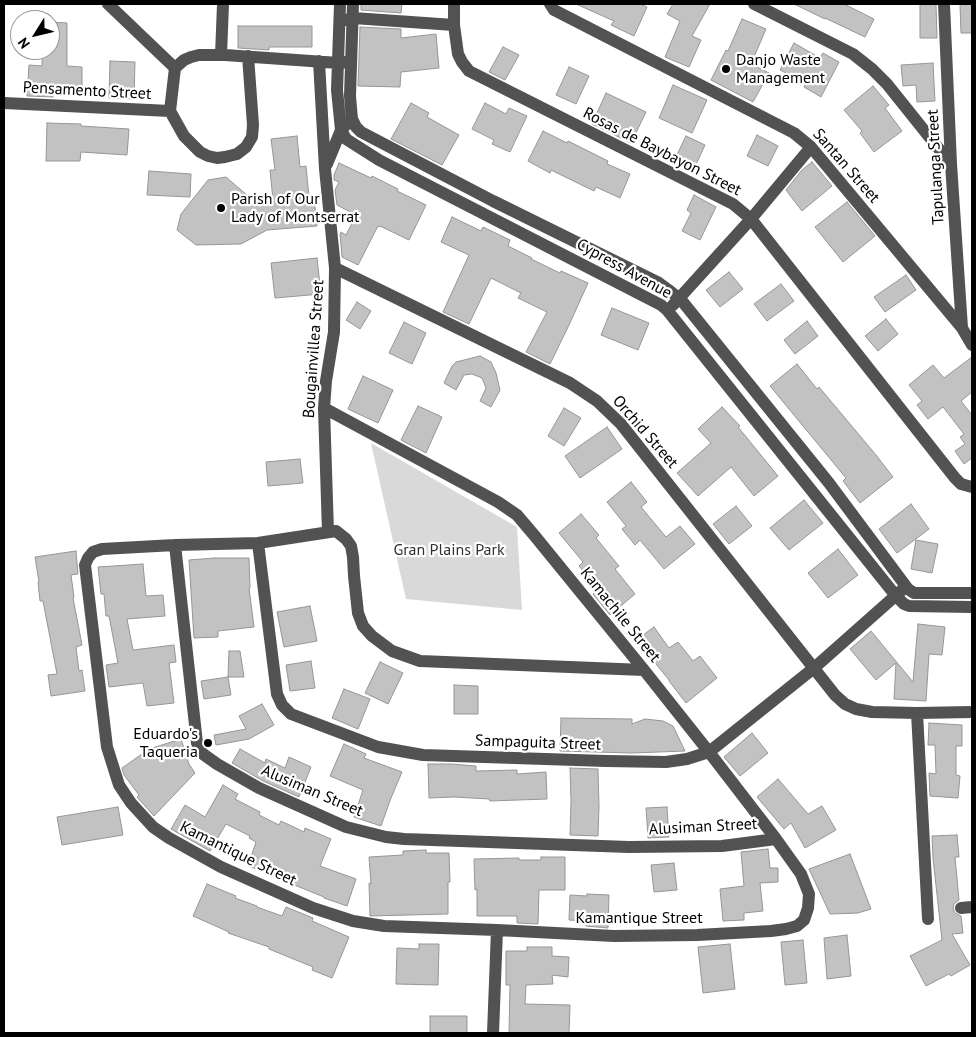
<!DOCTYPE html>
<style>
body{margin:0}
#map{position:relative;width:976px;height:1037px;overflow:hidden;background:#fff;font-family:"PT Sans",sans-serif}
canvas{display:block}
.frame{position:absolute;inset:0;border:5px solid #000;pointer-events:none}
.north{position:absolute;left:10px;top:10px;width:50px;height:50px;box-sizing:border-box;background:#fff;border:1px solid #999;border-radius:50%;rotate:234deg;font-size:14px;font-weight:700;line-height:20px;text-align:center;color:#000}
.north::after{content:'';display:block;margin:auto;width:18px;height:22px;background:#000;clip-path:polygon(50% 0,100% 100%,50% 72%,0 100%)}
</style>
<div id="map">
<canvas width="976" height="1037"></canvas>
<div class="frame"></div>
<div class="north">N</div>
</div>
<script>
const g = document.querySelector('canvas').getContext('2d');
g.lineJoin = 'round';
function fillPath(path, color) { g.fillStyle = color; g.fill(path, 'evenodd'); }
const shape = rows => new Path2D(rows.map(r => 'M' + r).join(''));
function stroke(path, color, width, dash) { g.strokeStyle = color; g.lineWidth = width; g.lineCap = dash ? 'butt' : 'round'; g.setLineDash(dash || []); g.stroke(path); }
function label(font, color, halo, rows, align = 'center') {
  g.font = font + ' "PT Sans",sans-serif'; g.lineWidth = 4.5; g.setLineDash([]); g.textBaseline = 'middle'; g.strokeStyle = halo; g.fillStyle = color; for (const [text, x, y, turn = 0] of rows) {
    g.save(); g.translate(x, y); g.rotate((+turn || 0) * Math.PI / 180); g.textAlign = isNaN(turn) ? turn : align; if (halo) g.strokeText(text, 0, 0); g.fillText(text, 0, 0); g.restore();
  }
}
const green = shape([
 [371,443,517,527,522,610,406,599]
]);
const building = shape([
 [361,4,402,4,401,13,361,10,361,4],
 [576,4,640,4,647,7,634,36,611,25,614,21,576,4],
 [673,4,710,4,692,36,701,40,689,67,665,57,680,21,667,14,673,4],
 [794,4,844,4,874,19,865,37,825,18,825,19,794,4],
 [920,4,936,4,937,38,920,38,920,4],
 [960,4,972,4,972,33,961,33,960,4],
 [742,19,766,29,751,64,769,73,753,102,711,80,726,50,728,51,742,19],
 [50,22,67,23,67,66,82,67,82,93,54,92,53,97,27,96,29,65,42,66,42,50,50,50,50,22],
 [238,26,312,26,312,47,269,47,269,50,238,48,238,26],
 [360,27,401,29,401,38,436,34,439,68,401,72,400,87,358,86,360,27],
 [794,43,820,58,823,53,839,62,821,97,804,87,806,83,780,70,794,43],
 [503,47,519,55,505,80,489,72,503,47],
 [110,61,135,62,134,99,109,98,110,61],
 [933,63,935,101,917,102,916,85,903,86,901,65,933,63],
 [569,67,589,76,576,104,556,95,569,67],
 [673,85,707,100,692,133,659,118,673,85],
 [873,86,889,105,885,108,902,131,874,152,860,133,862,131,844,110,873,86],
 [606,93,646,112,631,143,592,124,606,93],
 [411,103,429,113,427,117,459,135,442,165,391,139,411,103],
 [485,103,506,114,509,108,527,116,510,152,492,144,494,140,472,129,485,103],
 [47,123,81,124,81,126,129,129,127,155,81,152,80,161,46,161,47,123],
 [543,131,567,143,568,141,608,161,607,164,630,174,620,198,596,187,594,191,551,170,550,173,528,161,543,131],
 [757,135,778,146,768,166,747,156,757,135],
 [297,136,300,167,306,166,309,197,314,197,317,226,267,230,241,244,196,245,177,230,181,214,208,180,226,177,255,202,273,200,270,170,275,170,271,139,297,136],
 [686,136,705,145,693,171,674,161,686,136],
 [812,162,832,186,802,211,786,190,802,170,812,162],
 [339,163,371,178,372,176,398,189,397,191,426,205,409,240,380,226,380,227,378,226,358,265,342,257,340,234,341,232,346,235,356,215,337,205,335,190,339,182,334,180,334,175,339,163],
 [149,171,191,174,190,197,147,195,149,171],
 [694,195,716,207,700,240,682,231,691,213,687,210,694,195],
 [847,202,875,236,843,262,815,227,847,202],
 [452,217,481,231,483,227,510,240,508,246,532,258,531,259,560,273,561,271,588,283,569,325,550,364,526,352,547,312,518,298,521,293,491,278,469,324,443,312,469,255,441,242,452,217],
 [317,258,321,294,275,298,271,263,317,258],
 [729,272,743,289,720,307,706,290,729,272],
 [906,275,916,290,885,312,874,297,906,275],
 [781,284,794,301,767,321,754,304,781,284],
 [357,302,371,311,360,329,346,320,357,302],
 [612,308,649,323,638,350,601,335,612,308],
 [886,319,898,334,878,351,865,336,886,319],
 [807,321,818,336,795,354,784,340,807,321],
 [404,322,426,333,412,364,389,353,404,322],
 [480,356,491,362,496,373,500,390,491,407,480,401,486,388,482,378,472,374,464,375,456,390,444,383,452,366,456,362,480,356],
 [972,357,972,392,961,401,972,415,972,458,964,464,955,451,965,444,960,437,964,434,943,407,928,419,917,405,922,401,909,385,933,365,944,378,972,357],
 [797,364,817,389,819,387,876,455,893,477,860,503,843,481,846,478,770,386,797,364],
 [363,376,393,390,378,423,348,409,363,376],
 [418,406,442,417,426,453,401,440,418,406],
 [722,407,740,426,738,427,778,476,754,496,731,467,698,496,677,473,711,443,698,429,722,407],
 [564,408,581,418,564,446,548,436,564,408],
 [607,427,622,449,580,478,565,456,607,427],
 [300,459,303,483,268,486,266,462,300,459],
 [631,482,647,502,641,507,666,537,680,526,695,544,664,569,640,540,635,545,622,529,626,526,607,502,631,482],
 [804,500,823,523,789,550,770,528,804,500],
 [911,504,929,529,897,553,879,529,911,504],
 [736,506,752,526,729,544,713,524,736,506],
 [581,514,599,535,596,538,619,566,615,569,635,594,610,615,593,594,599,590,579,566,583,562,559,533,581,514],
 [916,540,938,544,932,573,911,569,916,540],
 [838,549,858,575,828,598,808,573,838,549],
 [76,551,78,574,71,575,74,597,73,598,82,645,76,647,79,671,82,670,85,691,51,696,48,675,57,674,43,601,40,601,38,582,39,582,35,557,76,551],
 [214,558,249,558,250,588,249,588,254,627,218,631,218,637,194,638,189,560,214,558],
 [143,564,146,596,163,595,165,616,127,619,133,650,174,645,176,662,169,663,174,703,147,706,143,683,109,687,106,665,118,663,109,616,106,616,104,594,101,594,98,567,143,564],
 [310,606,317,641,284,647,277,612,310,606],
 [918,624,945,627,942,655,929,654,926,701,894,699,896,663,876,680,850,649,871,631,913,682,918,624],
 [654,627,669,648,678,642,693,661,700,656,717,678,686,703,669,681,669,680,647,653,646,653,636,640,654,627],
 [229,651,240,651,244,677,228,677,229,651],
 [311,661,315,688,290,691,286,665,311,661],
 [380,662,403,673,388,704,365,693,380,662],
 [228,677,231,695,204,699,201,681,228,677],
 [454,685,478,686,478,714,454,714,454,685],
 [344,689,370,699,358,729,332,718,344,689],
 [262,704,274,725,249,739,216,745,214,735,246,729,239,716,262,704],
 [561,718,632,719,632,724,645,719,663,721,673,726,685,751,632,753,560,751,561,718],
 [929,723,962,725,962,746,956,746,956,775,960,776,958,798,930,796,929,773,936,774,935,745,928,745,929,723],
 [752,733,768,753,740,776,724,757,752,733],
 [181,739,189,764,195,773,154,816,137,797,139,795,124,775,122,768,149,749,181,739],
 [344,744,366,754,364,758,402,772,391,798,381,826,354,817,363,790,330,776,344,744],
 [240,749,265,763,266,759,285,768,289,757,311,767,299,797,263,781,232,763,240,749],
 [428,764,451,764,476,766,476,771,517,770,517,774,546,772,547,799,490,801,489,799,454,797,429,798,428,764],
 [570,768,598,769,599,807,598,836,570,835,571,801,570,768],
 [778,779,808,814,822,806,836,830,805,848,791,823,784,829,757,797,778,779],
 [223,785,238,794,235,799,260,812,259,815,279,825,281,821,304,832,305,828,331,839,320,866,356,879,347,906,324,898,324,897,287,882,288,880,248,866,256,842,249,838,250,836,226,824,210,851,171,829,185,805,205,817,223,785],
 [118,807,123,835,62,845,57,817,118,807],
 [667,807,669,837,648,838,646,808,667,807],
 [957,835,959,857,955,857,959,900,954,904,953,908,955,913,961,916,963,933,952,934,970,965,951,976,949,974,926,986,910,956,942,940,933,858,932,836,957,835],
 [768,849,770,868,778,868,778,882,760,883,763,911,744,913,744,920,723,921,720,889,744,886,741,852,768,849],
 [426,850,426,853,449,853,450,882,448,882,448,914,370,916,369,883,371,884,369,857,403,855,403,851,426,850],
 [850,854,871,909,858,913,830,914,809,869,850,854],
 [541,857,565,857,565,890,539,890,538,924,517,923,517,916,477,916,477,889,475,890,474,859,519,858,519,860,541,860,541,857],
 [674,863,677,890,654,892,651,865,674,863],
 [207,884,236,896,235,898,257,906,257,907,282,916,286,907,313,918,312,921,349,937,332,978,312,970,313,967,269,949,269,947,228,933,229,932,193,916,207,884],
 [587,894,609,895,608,928,586,926,586,921,569,920,570,895,587,896,587,894],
 [847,935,851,976,827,979,824,938,847,935],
 [803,940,807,983,785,985,781,942,803,940],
 [419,944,439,944,438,985,396,984,397,948,419,949,419,944],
 [730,944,735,989,703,993,698,947,730,944],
 [527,947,552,947,552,956,569,957,568,977,552,975,553,984,526,985,525,1004,570,1005,569,1033,509,1033,510,985,506,985,506,951,527,951,527,947],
 [430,1016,467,1016,467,1033,430,1033,430,1016]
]);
const minor = shape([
 [108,4,175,68],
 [340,4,337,90,341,130,346,139,379,160,661,305,667,310,896,596,904,604,909,606,972,607],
 [353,4,350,96,352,119,356,127,361,132,493,201,659,283,670,291,682,301,829,483,908,589,914,593,972,593],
 [454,4,454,25,458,54,462,62,469,71,733,204,751,219,955,478,961,484,972,487],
 [550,4,554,10,794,133,811,147,962,328,972,345],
 [754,4,853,54,872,69,887,84,951,164],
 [944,4,951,164,962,328],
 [345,20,353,18,454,25],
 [221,55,223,4],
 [319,61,325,169,335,268,334,332,326,381,324,408,328,532],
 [4,103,170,111,184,136,200,152,208,156,217,158,225,157,237,154,246,147,252,137,253,125,248,56],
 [170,111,175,68,184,60,191,57,199,55,225,55,339,63,346,62],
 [327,164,341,130,345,126],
 [335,268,570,383,597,401,621,424,835,695,845,704,856,709,872,712,917,713,972,712],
 [673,305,751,219,811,147],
 [324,408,498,502,517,515,534,535,644,670,709,752,776,839,801,874,809,894,808,908,804,920,797,926,786,929,771,931,697,935,614,936,497,930,384,926,353,921,313,908,221,867,169,838,153,827,131,803,119,785,107,747,85,565,88,558,93,552,102,549,175,545,258,543,336,531,346,539,351,546,353,557,354,576,358,613,363,626,372,636,392,651,420,661,644,670],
 [258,543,277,694,282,705,291,714,378,747,423,755,606,761,666,762,687,759,709,752,814,668,902,590],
 [175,545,197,743,203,754,217,764,259,788,346,827,386,837,404,839,629,847,722,846,776,839],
 [917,713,928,919],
 [961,908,972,907],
 [493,1033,497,930]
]);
const markers = [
 [726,69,5,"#000"],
 [221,208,5,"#000"],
 [208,743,5,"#000"]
];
const poiNames = [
 ["Danjo Waste",736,60],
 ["Management",736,78],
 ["Parish of Our",231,199],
 ["Lady of Montserrat",231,217],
 ["Eduardo's",198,734,"right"],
 ["Taqueria",198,752,"right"]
];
const streetNames = [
 ["Pensamento Street",87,91,3],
 ["Rosas de Baybayon Street",662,152,27],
 ["Santan Street",846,166,49],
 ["Tapulanga Street",936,167,-93],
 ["Cypress Avenue",624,269,29],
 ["Bougainvillea Street",314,349,-86],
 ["Orchid Street",645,432,49],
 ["Kamachile Street",620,615,51],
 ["Sampaguita Street",538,743,2],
 ["Alusiman Street",312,791,23],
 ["Alusiman Street",703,827,-3],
 ["Kamantique Street",238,854,26],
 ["Kamantique Street",639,918]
];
const parkNames = [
 ["Gran Plains Park",449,550]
];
fillPath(green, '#d9d9d9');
fillPath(building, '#c2c2c2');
stroke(building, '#969696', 1);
stroke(minor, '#525252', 12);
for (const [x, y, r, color] of markers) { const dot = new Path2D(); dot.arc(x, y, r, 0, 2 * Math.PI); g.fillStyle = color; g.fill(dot); stroke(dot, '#fff', 2); }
label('16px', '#000', '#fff', poiNames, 'left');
label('16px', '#000', '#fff', streetNames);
label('16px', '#303030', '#fff', parkNames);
</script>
